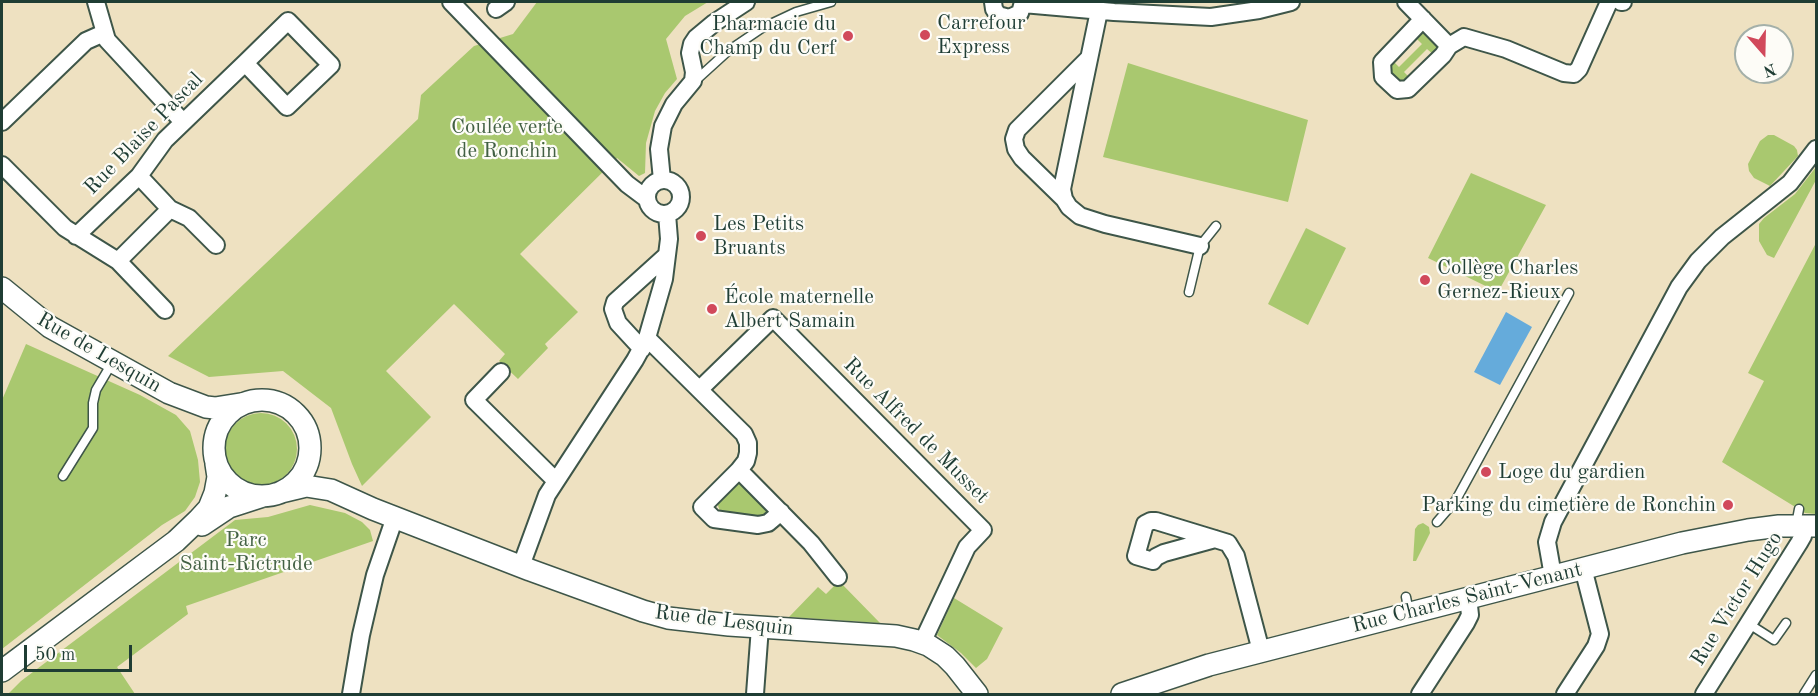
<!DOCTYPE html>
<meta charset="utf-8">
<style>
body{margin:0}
#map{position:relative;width:1818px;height:696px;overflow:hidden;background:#eee1c1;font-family:"Old Standard TT",serif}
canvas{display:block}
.frame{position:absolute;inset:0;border:3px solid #1f3d34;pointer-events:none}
.north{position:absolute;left:1734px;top:24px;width:60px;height:60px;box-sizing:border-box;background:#fdfcf7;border:2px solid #a4b0a9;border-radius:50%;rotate:160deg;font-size:16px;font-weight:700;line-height:24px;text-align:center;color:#1f3d34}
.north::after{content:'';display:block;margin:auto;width:21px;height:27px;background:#d1495b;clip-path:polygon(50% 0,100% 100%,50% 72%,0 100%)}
.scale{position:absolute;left:24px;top:645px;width:108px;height:27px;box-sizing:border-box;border:3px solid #1f3d34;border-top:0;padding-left:8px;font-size:18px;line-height:21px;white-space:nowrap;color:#1f3d34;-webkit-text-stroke:4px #fdfcf7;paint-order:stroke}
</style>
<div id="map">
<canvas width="1818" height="696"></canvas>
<div class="frame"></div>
<div class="north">N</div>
<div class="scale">50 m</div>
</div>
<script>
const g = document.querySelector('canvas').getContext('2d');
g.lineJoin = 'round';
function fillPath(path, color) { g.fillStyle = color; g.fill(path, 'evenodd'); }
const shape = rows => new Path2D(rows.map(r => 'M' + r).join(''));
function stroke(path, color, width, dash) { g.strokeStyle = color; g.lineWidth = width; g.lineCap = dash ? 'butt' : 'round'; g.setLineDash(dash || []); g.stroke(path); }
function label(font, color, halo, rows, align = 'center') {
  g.font = font + ' "Old Standard TT",serif'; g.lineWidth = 4.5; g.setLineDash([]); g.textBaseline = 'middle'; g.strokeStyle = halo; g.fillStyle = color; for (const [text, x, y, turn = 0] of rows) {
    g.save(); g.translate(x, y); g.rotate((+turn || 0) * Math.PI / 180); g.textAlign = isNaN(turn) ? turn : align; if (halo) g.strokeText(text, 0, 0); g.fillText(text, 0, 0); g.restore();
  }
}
const green = shape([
 [537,2,708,2,685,16,666,39,677,79,665,93,655,111,646,143,645,173,639,176,617,158,520,254,578,312,545,344,548,348,518,379,499,361,505,354,454,304,386,371,431,417,362,486,352,464,331,408,283,371,209,377,168,356,418,119,421,95,474,46,513,34],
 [1421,34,1429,34,1437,43,1437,51,1434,55,1427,49,1404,72,1411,79,1397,83,1387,68,1392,60,1399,67,1422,44,1415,37],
 [1128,63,1308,120,1288,202,1103,157],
 [1768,135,1774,135,1794,146,1797,150,1798,156,1770,186,1754,178,1749,171,1748,164,1760,141],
 [1816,167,1816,180,1774,258,1767,255,1759,241,1759,224,1764,218,1795,194],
 [1471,173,1546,205,1498,292,1428,258],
 [1306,228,1346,248,1308,325,1268,304],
 [1816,243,1816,514,1805,513,1722,462,1764,381,1748,373],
 [26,344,140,395,176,415,190,431,198,460,200,482,195,497,185,511,162,525,2,649,2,400],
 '225 449a36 36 0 1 1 72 0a36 36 0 1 1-72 0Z',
 [736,482,743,483,768,510,763,519,723,513,720,511,717,503],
 [310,505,345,513,362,522,370,530,373,541,186,606,188,614,117,667,135,694,8,694,21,681,235,520,268,517],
 [1423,523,1429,527,1430,533,1416,561,1413,561,1415,529,1418,525],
 [839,581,880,623,789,617,818,587,826,594],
 [954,598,1003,628,987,659,976,668,961,653,937,635]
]);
const water = shape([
 [1506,312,1532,327,1500,385,1474,372]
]);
const service = shape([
 [695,81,728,51,762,28,796,12,831,2],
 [1189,292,1200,246,1216,226],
 [63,476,93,428,93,403,96,390,112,363],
 [1437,522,1456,500,1569,293],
 [1796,525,1799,509],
 [1406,597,1409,612],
 [1749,624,1774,640,1786,623],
 [1804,694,1816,675]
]);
const minor = shape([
 [96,2,107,40,183,122],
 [451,2,627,184,647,199],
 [993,2,994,9,998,15,1009,18,1020,13,1023,2],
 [1406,2,1449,46,1443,55,1408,89,1397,90,1383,77,1382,62,1423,19],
 [1621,2,1623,2],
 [1023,4,1114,12,1211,17,1259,10,1291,2],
 [496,9,506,2],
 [1449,46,1464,37,1506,49,1564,73,1574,74,1579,69,1609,2],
 [1088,59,1017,130,1014,139,1016,149,1022,158,1064,199,1069,207,1080,216,1105,224,1200,246],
 [2,122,86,41,104,33],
 [2,165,65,228,118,261,165,310],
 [139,176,170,209],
 '647 197a17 17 0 1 1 34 0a17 17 0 1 1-34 0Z',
 [662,180,659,149,663,126,674,104,693,81,694,72,690,53,692,44,696,38,714,23,746,2],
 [1064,199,1062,189,1099,11],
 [76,236,139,176,165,140,245,63,288,21,331,65,287,107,245,63],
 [118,261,170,209,189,218,216,245],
 [647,338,744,434,748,443,748,453,746,461,739,470,811,543,838,577],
 [642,349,618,323,613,309,615,302,667,255],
 [501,372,474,400,555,480],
 [700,389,773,318,983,530,967,547,922,643],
 [739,470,702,507,714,519,758,525,768,523,781,512],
 [1215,539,1164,553,1156,557,1153,561,1136,556,1145,524,1151,521,1156,521,1215,539,1228,543,1236,556,1261,651],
 [521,566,547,495,635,360,647,338,664,279,669,239,667,214],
 [1553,576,1547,542,1553,522,1679,287,1698,261,1722,237,1790,183,1816,149],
 [351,694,361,635,375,575,395,517],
 [755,694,760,627],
 [1420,694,1466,623,1470,615,1468,597],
 [1565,694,1596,646,1600,634,1583,568],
 [1704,694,1799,543,1803,536,1804,526]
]);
const tertiary = shape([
 [2,288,50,327,169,393,206,407,215,408,240,404],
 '214 448a48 48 0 1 1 96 0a48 48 0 1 1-96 0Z',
 [281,492,306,486,331,490,373,509,530,570,643,611,668,618,729,625,896,636,914,640,928,645,945,656,955,666,977,694],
 [202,525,229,507,263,496],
 [2,671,176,541,198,520,209,508,215,493,218,477,216,464],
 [1122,694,1209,665,1682,543,1748,530,1779,526,1816,526]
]);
const markers = [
 [925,35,6,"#d1495b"],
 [848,36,6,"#d1495b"],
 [701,236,6,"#d1495b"],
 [1425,280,6,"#d1495b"],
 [712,309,6,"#d1495b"],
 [1486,472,6,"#d1495b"],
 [1728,505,6,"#d1495b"]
];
const poiNames = [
 ["Carrefour",937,23],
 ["Express",937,47],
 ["Pharmacie du",836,24,"right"],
 ["Champ du Cerf",836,48,"right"],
 ["Les Petits",713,224],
 ["Bruants",713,248],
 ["Collège Charles",1437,268],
 ["Gernez-Rieux",1437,292],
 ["École maternelle",724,297],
 ["Albert Samain",724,321],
 ["Loge du gardien",1498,472],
 ["Parking du cimetière de Ronchin",1716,505,"right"]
];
const parkNames = [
 ["Coulée verte",507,127],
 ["de Ronchin",507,151],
 ["Parc",246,540],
 ["Saint-Rictrude",246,564]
];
const streetNames = [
 ["Rue Blaise Pascal",144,134,-46],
 ["Rue de Lesquin",99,353,30],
 ["Rue Alfred de Musset",916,431,45],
 ["Rue Charles Saint-Venant",1467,598,-14],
 ["Rue Victor Hugo",1737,599,-58],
 ["Rue de Lesquin",724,621,7]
];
fillPath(green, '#a9c86f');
fillPath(water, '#65abdb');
stroke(service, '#3e5649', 11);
stroke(minor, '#3e5649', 20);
stroke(tertiary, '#3e5649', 24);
stroke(service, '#fff', 8);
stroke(minor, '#fff', 16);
stroke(tertiary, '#fff', 21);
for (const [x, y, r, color] of markers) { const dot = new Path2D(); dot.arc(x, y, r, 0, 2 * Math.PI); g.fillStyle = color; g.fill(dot); stroke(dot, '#fdfcf7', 2); }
label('21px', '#1f3d34', '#fdfcf7', poiNames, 'left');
label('21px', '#426043', '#fdfcf7', parkNames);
label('21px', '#1f3d34', '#fdfcf7', streetNames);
</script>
